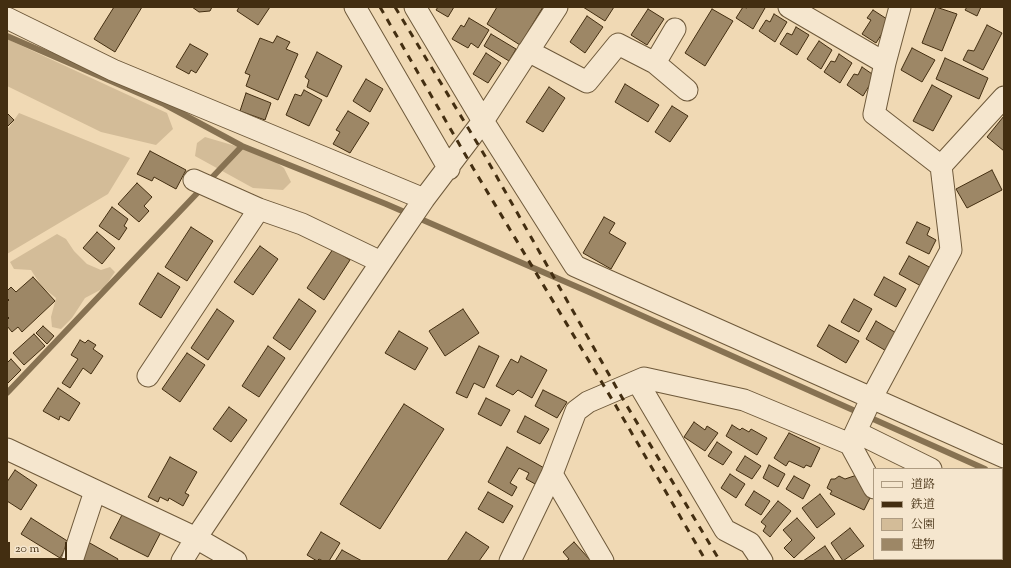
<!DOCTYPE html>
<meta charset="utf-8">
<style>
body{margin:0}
#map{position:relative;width:1011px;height:568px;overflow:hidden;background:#f0d9b4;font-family:"Sorts Mill Goudy","Noto Serif JP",serif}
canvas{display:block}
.frame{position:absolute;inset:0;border:8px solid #432e11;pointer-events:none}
.legend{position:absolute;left:873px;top:468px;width:130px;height:92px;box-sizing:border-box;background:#f5e6ce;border:1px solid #ae9c82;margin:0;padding:5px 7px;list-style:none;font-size:12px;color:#432e11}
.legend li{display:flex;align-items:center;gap:8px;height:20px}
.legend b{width:20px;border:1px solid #ae9c82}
.scale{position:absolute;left:8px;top:542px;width:59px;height:18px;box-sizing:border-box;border:2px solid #432e11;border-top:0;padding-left:5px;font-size:12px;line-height:14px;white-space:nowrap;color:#432e11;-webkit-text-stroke:3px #f5e6ce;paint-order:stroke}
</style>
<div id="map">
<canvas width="1011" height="568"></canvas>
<div class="frame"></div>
<ul class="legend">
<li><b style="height:5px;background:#f5e6ce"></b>道路</li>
<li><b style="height:5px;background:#432e11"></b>鉄道</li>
<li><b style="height:11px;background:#d3bc98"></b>公園</li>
<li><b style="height:11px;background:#9d8766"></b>建物</li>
</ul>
<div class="scale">20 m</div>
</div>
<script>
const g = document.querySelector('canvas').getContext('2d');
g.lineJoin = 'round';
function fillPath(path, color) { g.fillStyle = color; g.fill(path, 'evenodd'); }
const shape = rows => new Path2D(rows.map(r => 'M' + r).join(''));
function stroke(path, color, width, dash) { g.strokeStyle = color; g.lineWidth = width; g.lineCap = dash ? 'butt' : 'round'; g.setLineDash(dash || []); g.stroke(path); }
const green = shape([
 [7,39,167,113,173,129,156,145,101,132,7,86],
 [19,113,130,158,108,194,7,254,7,130],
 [205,137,266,155,284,168,291,182,283,190,253,188,195,156,197,143],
 [57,234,66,239,74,251,87,264,101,270,110,267,115,272,104,288,85,298,72,318,61,329,52,327,51,317,56,298,42,287,31,270,14,269,10,262]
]);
const stream = shape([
 [7,36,164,104,242,146,386,204,589,292,985,469],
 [7,393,242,146],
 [1002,477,1004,477]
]);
const building = shape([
 [114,7,142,7,115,52,94,39,114,7],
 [192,7,212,7,210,11,199,12,192,7],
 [239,7,270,7,258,25,237,11,239,7],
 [438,7,454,7,448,17,436,10,438,7],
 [497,7,543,7,520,45,487,24,497,7],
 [583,7,614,7,605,21,583,7],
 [743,7,747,8,748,7,763,7,765,8,753,29,736,18,743,7],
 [936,7,957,14,942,51,922,43,936,7],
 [967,7,981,7,977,16,965,10,967,7],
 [648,9,664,19,647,45,631,35,648,9],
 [712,9,733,21,705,66,685,53,712,9],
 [873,10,890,21,876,43,862,34,871,20,867,18,873,10],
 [774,14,787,22,775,42,759,31,766,20,770,22,774,14],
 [587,16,603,27,585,53,570,42,587,16],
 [469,18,489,30,478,48,471,43,468,48,452,39,461,25,464,27,469,18],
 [987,25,1002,33,983,70,963,60,968,50,974,51,987,25],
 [796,27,809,35,797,55,780,44,787,33,792,35,796,27],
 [491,34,516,49,509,61,484,46,491,34],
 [277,36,290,42,286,49,298,54,278,100,246,86,250,75,245,73,260,38,273,43,277,36],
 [819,41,832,50,821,69,807,59,819,41],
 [190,44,208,54,196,73,191,70,189,74,176,67,190,44],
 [912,48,935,60,922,82,901,70,912,48],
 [317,52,342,66,327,97,307,87,309,80,305,77,317,52],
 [486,53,501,63,488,83,473,74,486,53],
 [839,54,852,63,840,83,824,72,831,61,835,62,839,54],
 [945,58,988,78,979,99,936,79,945,58],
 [862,67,875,76,863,96,847,85,854,74,858,75,862,67],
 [366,79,383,89,370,112,353,101,366,79],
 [625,84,659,105,648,122,615,102,625,84],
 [932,85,952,96,933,131,913,121,932,85],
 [549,87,565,98,543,132,526,122,549,87],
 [304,90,322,100,309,126,286,115,295,94,301,96,304,90],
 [246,93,271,103,265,120,240,111,246,93],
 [672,106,688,116,670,142,655,132,672,106],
 [348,111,369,123,350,153,333,144,340,132,336,130,348,111],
 [7,113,14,120,7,127,7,113],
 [1004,116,1004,151,987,137,1004,116],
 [150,151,186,170,176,189,154,177,152,181,137,174,150,151],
 [992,170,1002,190,967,208,956,189,992,170],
 [137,183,152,197,144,206,149,211,139,222,118,204,137,183],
 [112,207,128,219,124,226,127,228,119,240,99,226,112,207],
 [604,217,615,223,609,233,626,243,611,269,583,253,604,217],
 [917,222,930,228,927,235,936,240,929,254,906,243,917,222],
 [191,227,213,241,187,281,165,267,191,227],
 [97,232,115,248,102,264,83,248,97,232],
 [260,246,278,259,253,295,234,282,260,246],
 [333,249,350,260,324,300,307,288,333,249],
 [909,256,931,268,921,286,899,274,909,256],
 [158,273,180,287,161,318,139,304,158,273],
 [33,277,55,301,22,332,18,327,12,332,7,326,7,320,9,318,7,316,7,302,9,300,7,298,7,291,11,287,16,292,33,277],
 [884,277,906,289,896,307,874,295,884,277],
 [299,299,316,311,290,350,273,338,299,299],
 [854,299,872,309,859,332,841,322,854,299],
 [217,309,234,321,208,360,191,348,217,309],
 [463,309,479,333,445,356,429,331,463,309],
 [876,321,898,334,888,352,866,339,876,321],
 [829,325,859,341,846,363,817,346,829,325],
 [43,326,54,336,47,344,36,333,43,326],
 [399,331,428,348,415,370,385,353,399,331],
 [34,334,45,346,24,365,13,353,34,334],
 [80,340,85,343,88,340,96,345,93,349,103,356,91,374,83,368,70,388,62,383,78,359,71,355,80,340],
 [268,346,285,358,259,397,242,386,268,346],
 [479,346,499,356,484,388,474,383,467,398,456,393,479,346],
 [187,353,205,365,180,402,162,389,187,353],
 [521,356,547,370,532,398,518,390,513,395,496,386,511,359,518,363,521,356],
 [11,359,21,370,7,384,7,363,11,359],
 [58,388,80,403,69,421,60,416,59,420,43,411,58,388],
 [543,390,567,402,557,418,535,406,543,390],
 [486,398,510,410,501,426,478,414,486,398],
 [404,404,444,429,380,529,340,504,404,404],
 [229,407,247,420,231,442,213,429,229,407],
 [525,416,549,429,540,444,517,432,525,416],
 [694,422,705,430,707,426,718,433,705,451,684,437,694,422],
 [732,425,740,430,742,428,749,432,751,429,767,438,757,455,726,436,732,425],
 [789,433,820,448,811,467,806,465,804,468,789,461,786,466,774,458,789,433],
 [717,442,732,452,723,465,708,456,717,442],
 [507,447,546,469,537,485,526,479,529,473,519,468,510,483,517,487,512,496,488,482,507,447],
 [745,456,761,466,752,479,736,470,745,456],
 [170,457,197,472,185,493,189,495,183,506,169,498,168,501,160,497,158,502,148,497,170,457],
 [769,465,785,474,778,487,763,478,769,465],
 [15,470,37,485,21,510,7,501,7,482,15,470],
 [730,474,745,484,736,498,721,488,730,474],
 [857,475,861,478,861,487,872,494,864,510,830,494,832,491,827,488,831,479,835,479,839,476,845,479,857,475],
 [794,476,810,485,803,499,786,489,794,476],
 [754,491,770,501,761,515,745,505,754,491],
 [488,492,513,506,503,523,478,509,488,492],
 [820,494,835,514,817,528,802,508,820,494],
 [778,501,791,511,770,537,763,531,766,526,761,522,778,501],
 [123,513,161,532,148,557,110,538,123,513],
 [31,518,69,542,60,558,21,534,31,518],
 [797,518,815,538,794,558,784,548,792,540,783,530,797,518],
 [850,528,864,546,843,561,831,543,850,528],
 [1004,531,1004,547,1002,549,1002,533,1004,531],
 [321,532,340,543,329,561,323,561,319,559,317,561,307,555,321,532],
 [466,532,489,547,479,561,447,561,466,532],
 [88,542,118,559,117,561,85,561,79,558,88,542],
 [574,542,590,560,589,561,566,561,569,559,563,552,574,542],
 [825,546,835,561,803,561,825,546],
 [342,550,362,561,335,561,342,550],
 [965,559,994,559,992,561,965,561,965,559]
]);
const minor = shape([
 [355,7,449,169],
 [415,7,483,121,575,266,1004,457],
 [789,7,885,63],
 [900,7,885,63,874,114,941,166],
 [7,18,113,70,424,199],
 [528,51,587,82,618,44,655,63,675,29],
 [655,63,687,90],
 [194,180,259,209,302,224,381,262],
 [148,376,259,209],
 [637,381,725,530,750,543,762,561],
 [856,432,931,469],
 [850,444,871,399,951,250,941,166,1004,97],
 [7,449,196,538,236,561],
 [552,474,603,561],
 [1002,504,1004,505],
 [909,559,910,561],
 [72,561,95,491],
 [182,561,196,538,390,249,424,199,483,121,557,7],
 [510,561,552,474,576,411,588,402,644,378,744,400,850,444,874,488]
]);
const rail = shape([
 [380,7,473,168,616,406,706,561],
 [395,7,485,156,624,401,720,561]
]);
fillPath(green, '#d3bc98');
stroke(stream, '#877252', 6);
fillPath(building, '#9d8766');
stroke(building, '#432e11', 1);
stroke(minor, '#6e593a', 23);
stroke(minor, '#f5e6ce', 21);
stroke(rail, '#432e11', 3, [7, 7]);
</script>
